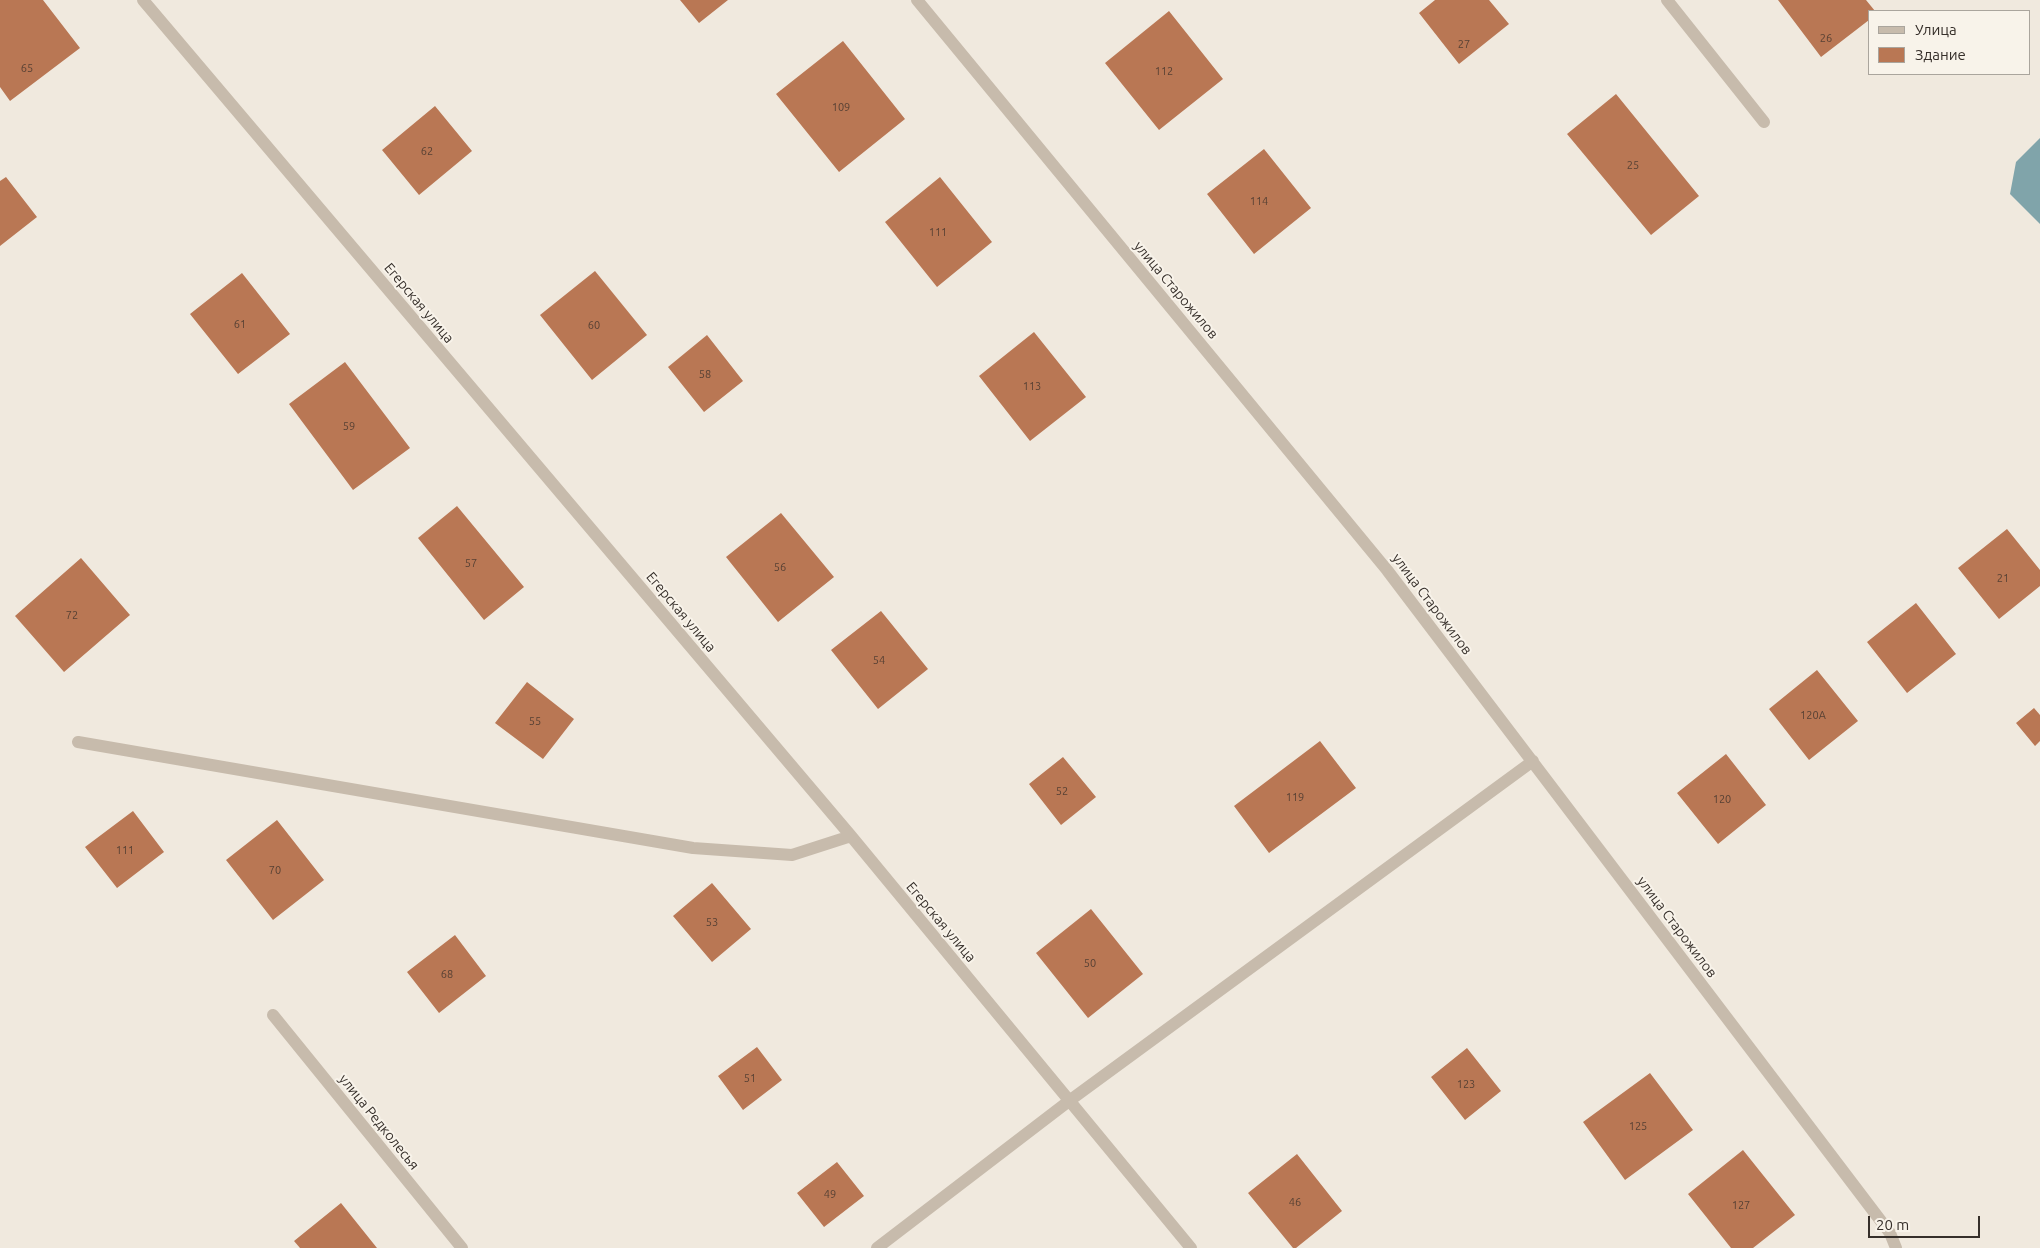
<!DOCTYPE html>
<meta charset="utf-8">
<style>
body{margin:0}
#map{position:relative;width:2040px;height:1248px;overflow:hidden;background:#f0e9de;font-family:Ubuntu,sans-serif}
canvas{display:block}
.legend{position:absolute;left:1868px;top:10px;width:162px;height:65px;box-sizing:border-box;background:#f8f3ea;border:1px solid #aaa59d;margin:0;padding:6px 9px;list-style:none;font-size:15px;color:#362f2a}
.legend li{display:flex;align-items:center;gap:10px;height:25px}
.legend b{width:25px;border:1px solid #aaa59d}
.scale{position:absolute;left:1868px;top:1216px;width:112px;height:22px;box-sizing:border-box;border:2px solid #362f2a;border-top:0;padding-left:6px;font-size:15px;line-height:18px;white-space:nowrap;color:#362f2a;-webkit-text-stroke:4px #f8f3ea;paint-order:stroke}
</style>
<div id="map">
<canvas width="2040" height="1248"></canvas>
<ul class="legend">
<li><b style="height:6px;background:#c7bbac"></b>Улица</li>
<li><b style="height:14px;background:#b97754"></b>Здание</li>
</ul>
<div class="scale">20 m</div>
</div>
<script>
const g = document.querySelector('canvas').getContext('2d');
g.lineJoin = 'round';
function fillPath(path, color) { g.fillStyle = color; g.fill(path, 'evenodd'); }
const shape = rows => new Path2D(rows.map(r => 'M' + r).join(''));
function stroke(path, color, width, dash) { g.strokeStyle = color; g.lineWidth = width; g.lineCap = dash ? 'butt' : 'round'; g.setLineDash(dash || []); g.stroke(path); }
function label(font, color, halo, rows, align = 'center') {
  g.font = font + ' Ubuntu,sans-serif'; g.lineWidth = 4; g.setLineDash([]); g.textBaseline = 'middle'; g.strokeStyle = halo; g.fillStyle = color; for (const [text, x, y, turn = 0] of rows) {
    g.save(); g.translate(x, y); g.rotate((+turn || 0) * Math.PI / 180); g.textAlign = isNaN(turn) ? turn : align; if (halo) g.strokeText(text, 0, 0); g.fillText(text, 0, 0); g.restore();
  }
}
const water = shape([
 [2040,138,2040,224,2010,194,2016,162]
]);
const building = shape([
 [0,0,43,0,80,48,10,101,0,87],
 [680,0,728,0,699,23],
 [1435,0,1489,0,1509,24,1459,64,1419,13],
 [1778,0,1866,0,1875,11,1869,11,1869,20,1821,57],
 [1169,11,1223,79,1159,130,1105,63],
 [843,41,905,119,839,172,776,94],
 [1616,94,1699,196,1651,235,1567,134],
 [435,106,472,151,419,195,382,150],
 [1264,149,1311,208,1254,254,1207,194],
 [6,177,37,217,0,246,0,181],
 [940,177,992,242,937,287,885,222],
 [595,271,647,335,592,380,540,315],
 [242,273,290,334,238,374,190,314],
 [1034,332,1086,397,1030,441,979,376],
 [707,335,743,381,704,412,668,367],
 [345,362,410,448,353,490,289,404],
 [457,506,524,587,484,620,418,538],
 [781,513,834,577,778,622,726,557],
 [2007,529,2040,570,2040,586,1999,619,1958,568],
 [81,558,130,615,64,672,15,616],
 [1916,603,1956,654,1907,693,1867,642],
 [881,611,928,669,878,709,831,650],
 [1817,670,1858,721,1809,760,1769,709],
 [527,682,574,719,543,759,495,723],
 [2034,708,2040,715,2040,741,2035,746,2016,723],
 [1320,741,1356,788,1269,853,1234,806],
 [1726,754,1766,805,1718,844,1677,793],
 [1063,757,1096,797,1061,825,1029,784],
 [133,811,164,852,117,888,85,847],
 [277,820,324,880,273,920,226,860],
 [712,883,751,929,712,962,673,916],
 [1091,909,1143,974,1088,1018,1036,953],
 [455,935,486,976,439,1013,407,972],
 [757,1047,782,1080,743,1110,718,1076],
 [1467,1048,1501,1091,1465,1120,1431,1077],
 [1650,1073,1693,1130,1625,1180,1583,1122],
 [1743,1150,1795,1215,1753,1248,1731,1248,1688,1194],
 [1297,1154,1342,1211,1296,1248,1293,1248,1248,1193],
 [837,1162,864,1196,824,1227,797,1193],
 [341,1203,377,1248,300,1248,294,1241]
]);
const minor = shape([
 [143,0,851,836,1191,1248],
 [917,0,1387,570,1890,1233,1896,1248],
 [1667,0,1764,122],
 [78,742,693,848,792,855,851,836],
 [273,1015,462,1248],
 [877,1248,1069,1101,1533,761]
]);
const numberNames = [
 ["26",1826,38],
 ["27",1464,44],
 ["65",27,68],
 ["112",1164,71],
 ["109",841,107],
 ["62",427,151],
 ["25",1633,165],
 ["114",1259,201],
 ["111",938,232],
 ["61",240,324],
 ["60",594,325],
 ["58",705,374],
 ["113",1032,386],
 ["59",349,426],
 ["57",471,563],
 ["56",780,567],
 ["21",2003,578],
 ["72",72,615],
 ["54",879,660],
 ["120А",1813,715],
 ["55",535,721],
 ["52",1062,791],
 ["119",1295,797],
 ["120",1722,799],
 ["111",125,850],
 ["70",275,870],
 ["53",712,922],
 ["50",1090,963],
 ["68",447,974],
 ["51",750,1078],
 ["123",1466,1084],
 ["125",1638,1126],
 ["49",830,1194],
 ["46",1295,1202],
 ["127",1741,1205]
];
const streetNames = [
 ["улица Старожилов",1176,290,50],
 ["Егерская улица",419,303,50],
 ["улица Старожилов",1432,604,53],
 ["Егерская улица",681,612,50],
 ["Егерская улица",941,922,50],
 ["улица Старожилов",1677,927,53],
 ["улица Редколесья",379,1122,51]
];
fillPath(water, '#80a4aa');
fillPath(building, '#b97754');
stroke(minor, '#c7bbac', 12);
label('11px', '#574134', null, numberNames);
label('14px', '#362f2a', '#f8f3ea', streetNames);
</script>
